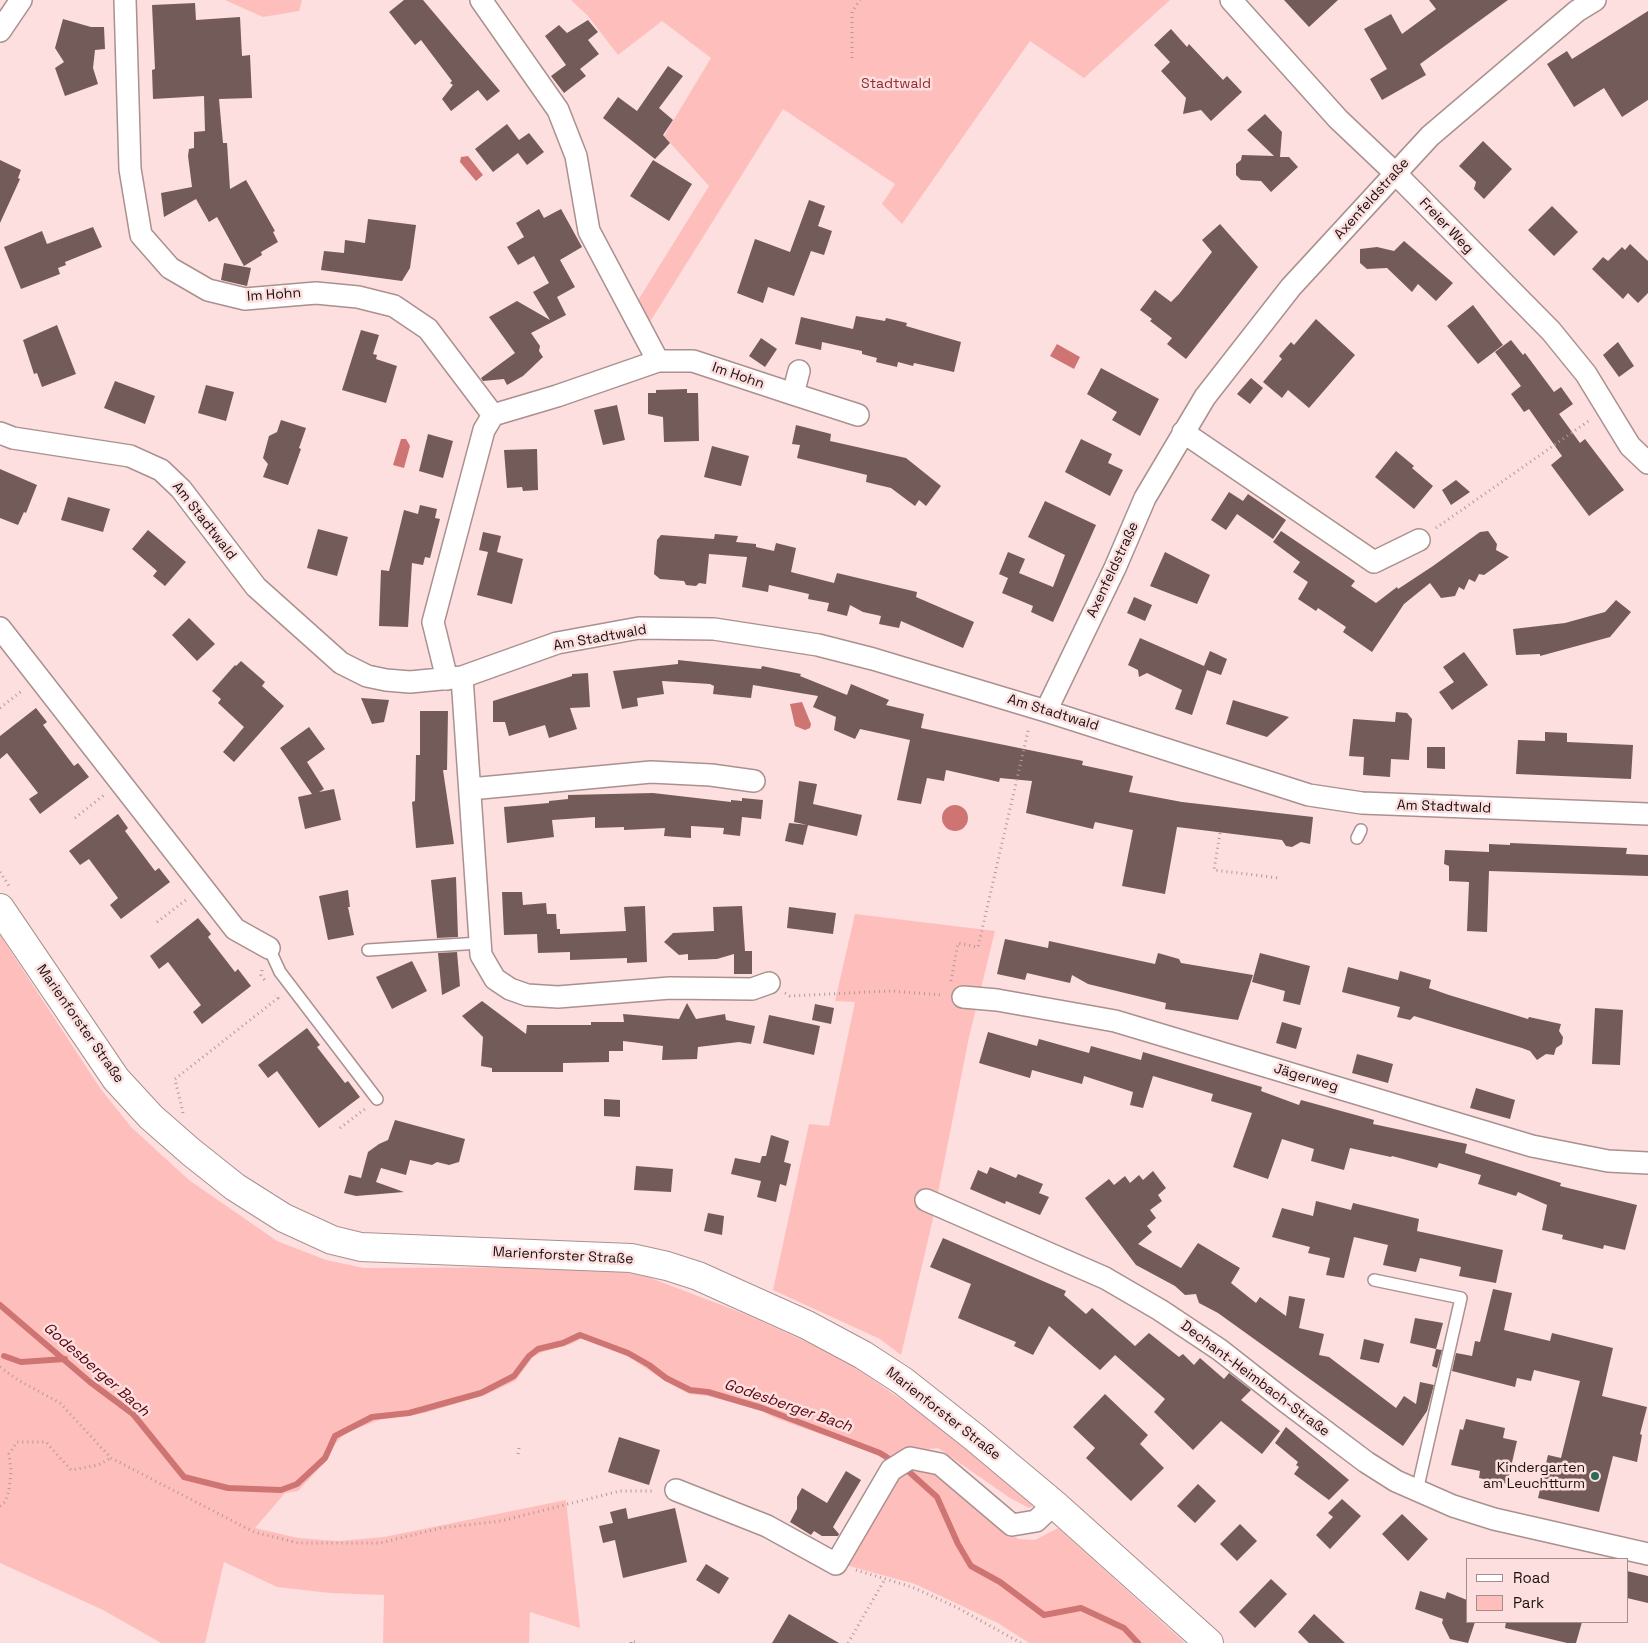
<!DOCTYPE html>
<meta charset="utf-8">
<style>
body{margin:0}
#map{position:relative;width:1648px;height:1643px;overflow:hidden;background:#fcdfde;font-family:"Space Grotesk",sans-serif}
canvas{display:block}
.legend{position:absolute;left:1466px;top:1558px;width:162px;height:65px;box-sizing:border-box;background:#fcdfde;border:1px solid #a28d8c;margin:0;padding:6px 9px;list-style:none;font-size:15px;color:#1a1110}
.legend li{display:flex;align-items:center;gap:10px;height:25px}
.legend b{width:25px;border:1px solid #a28d8c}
</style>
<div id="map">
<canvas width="1648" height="1643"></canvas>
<ul class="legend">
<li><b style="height:6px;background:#fff"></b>Road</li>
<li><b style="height:14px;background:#febfbc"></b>Park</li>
</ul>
</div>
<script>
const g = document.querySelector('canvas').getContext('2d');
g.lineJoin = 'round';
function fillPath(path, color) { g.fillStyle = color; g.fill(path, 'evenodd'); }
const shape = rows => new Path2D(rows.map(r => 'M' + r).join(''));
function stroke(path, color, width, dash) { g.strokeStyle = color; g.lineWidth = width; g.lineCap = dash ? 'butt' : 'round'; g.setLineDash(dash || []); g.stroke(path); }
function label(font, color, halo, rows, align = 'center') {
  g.font = font + ' "Space Grotesk",sans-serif'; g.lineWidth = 5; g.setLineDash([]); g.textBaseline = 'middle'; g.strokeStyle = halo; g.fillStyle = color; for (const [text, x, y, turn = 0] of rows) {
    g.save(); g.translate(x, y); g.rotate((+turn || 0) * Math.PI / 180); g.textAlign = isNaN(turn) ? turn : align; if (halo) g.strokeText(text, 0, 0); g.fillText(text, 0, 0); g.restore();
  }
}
const green = shape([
 [225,0,302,0,299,11,263,17],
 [571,0,1170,0,1084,78,1030,41,902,224,882,204,895,184,783,109,648,325,637,302,709,186,664,136,711,58,662,21,618,55,588,16],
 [855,914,995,931,969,1037,932,1223,901,1355,880,1339,773,1290,809,1124,829,1126,855,1002,835,1001],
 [0,935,100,1088,131,1127,189,1180,277,1241,326,1260,364,1268,598,1267,648,1277,745,1314,840,1357,947,1431,1034,1501,1033,1506,1029,1508,1010,1498,938,1448,905,1452,891,1464,874,1453,775,1418,760,1410,708,1396,689,1394,665,1381,629,1357,583,1338,571,1344,542,1352,533,1357,515,1381,487,1394,425,1413,379,1420,345,1433,336,1443,327,1460,298,1491,285,1493,255,1528,298,1538,338,1541,384,1537,566,1500,580,1628,530,1612,529,1643,383,1643,384,1595,330,1593,277,1587,224,1562,205,1643,161,1643,103,1610,0,1563],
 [910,1464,935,1469,1003,1532,1019,1539,1035,1540,1058,1528,1185,1643,1029,1643,998,1623,915,1584,849,1566,847,1564,897,1476]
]);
const water = shape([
 [468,156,483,175,476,181,460,162,461,157],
 [1057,344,1080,357,1074,369,1050,356],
 [401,439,406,439,410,446,404,468,393,465],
 [802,702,811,724,810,728,805,730,795,726,790,704],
 '942 818a13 13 0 1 1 26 0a13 13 0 1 1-26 0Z'
]);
const stream = shape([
 [0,1305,90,1382,133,1414,184,1477,228,1488,281,1490,297,1484,325,1458,335,1436,372,1417,409,1413,481,1393,514,1376,529,1356,538,1349,563,1343,580,1335,628,1353,649,1365,666,1378,690,1390,708,1392,762,1408,880,1453,907,1470,937,1497,958,1544,971,1566,1000,1582,1044,1615,1081,1608,1124,1628,1138,1643],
 [4,1356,21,1362,65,1359]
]);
const building = shape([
 [404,0,423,0,500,91,487,101,478,90,451,111,442,99,453,85,450,83,452,81,421,40,415,45,389,12],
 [1284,0,1338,0,1309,27],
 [1429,0,1508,0,1420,64,1426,75,1382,100,1370,79,1387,69,1364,29,1391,14,1402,34,1436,9],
 [195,3,196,20,240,17,242,56,250,55,252,98,219,99,223,143,227,143,230,189,246,180,275,231,273,232,278,242,261,252,262,255,244,266,217,217,209,222,196,199,164,217,161,193,192,187,188,156,189,149,194,148,194,132,205,131,204,96,153,99,152,70,155,69,152,5],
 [1648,11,1648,100,1622,117,1604,88,1574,107,1547,64,1567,51,1572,59],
 [63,19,91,27,104,27,105,49,95,50,93,68,98,84,65,96,55,68,64,62,55,48],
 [588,20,598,32,588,40,599,54,580,69,586,76,564,93,551,76,566,65,545,36,559,25,567,33],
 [1171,29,1187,47,1189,44,1223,80,1227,76,1242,92,1211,121,1201,110,1183,114,1186,98,1161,71,1170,62,1154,45],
 [668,66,683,76,659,108,673,120,663,135,670,143,655,159,603,118,618,97,637,111],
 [1265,114,1282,132,1280,157,1289,157,1298,167,1271,192,1261,181,1241,180,1236,175,1236,164,1241,160,1242,155,1274,156,1247,130],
 [507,124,519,140,529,133,544,152,527,165,518,153,493,172,475,149],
 [1483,141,1512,169,1484,199,1474,189,1476,182,1459,166],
 [0,160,21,170,18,178,20,179,0,223],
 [653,160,692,184,669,221,630,196],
 [809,200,825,206,818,226,832,231,824,255,811,251,794,296,768,287,763,303,737,293,755,239,790,252],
 [1552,206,1578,232,1554,256,1528,230],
 [539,209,544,218,561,209,582,247,560,260,575,287,557,297,566,315,531,333,540,346,539,351,543,357,523,376,507,385,504,379,483,381,481,378,515,353,489,317,517,301,550,320,533,292,549,283,534,256,518,265,507,247,524,237,516,223],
 [368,219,416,225,410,268,402,281,321,270,324,251,344,253,345,240,365,243],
 [1220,224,1258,267,1186,359,1167,344,1172,338,1150,321,1152,319,1140,310,1155,290,1171,302,1179,294,1212,252,1202,240],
 [93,227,102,247,65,262,66,265,58,268,60,274,21,289,4,247,42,231,47,244],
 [1404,241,1453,283,1436,301,1418,284,1412,292,1387,268,1367,269,1360,263,1360,249,1377,247,1394,251],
 [1630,244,1648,261,1648,293,1638,303,1628,293,1623,299,1592,269,1603,257,1608,261,1622,247,1625,250],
 [224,263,251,268,247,286,221,280],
 [1473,305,1503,345,1478,364,1447,326],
 [856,316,885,321,886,318,907,323,906,326,961,342,954,372,914,363,913,366,898,362,897,367,876,362,877,358,862,354,862,351,822,342,821,350,795,344,801,317,853,329],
 [1316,319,1355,355,1309,408,1288,390,1282,398,1263,382,1282,359,1279,356,1291,342,1294,345],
 [57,325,76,374,42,387,37,373,34,374,23,340],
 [361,330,379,335,373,354,377,355,376,359,397,366,386,403,342,390],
 [761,338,777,349,765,367,749,356],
 [1511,340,1523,355,1525,353,1554,392,1561,387,1573,404,1559,414,1580,443,1585,439,1624,490,1589,516,1551,465,1562,456,1529,409,1524,412,1511,394,1521,386,1495,352],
 [1618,342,1634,366,1619,377,1603,355],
 [1101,368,1159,399,1140,436,1112,420,1117,412,1087,394],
 [1251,378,1263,388,1250,404,1237,394],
 [115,381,155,396,145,424,104,408],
 [206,385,234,392,226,421,198,413],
 [687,389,687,393,698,393,699,441,664,442,663,417,648,414,648,393,656,393,656,390],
 [617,405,625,440,603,445,594,410],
 [281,420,306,428,299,448,301,449,288,485,263,477,268,464,263,458,269,436,277,432],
 [796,425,831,434,830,441,906,458,941,486,926,506,919,500,915,506,891,488,866,482,867,475,797,458,800,445,792,444],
 [428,434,453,441,443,478,419,471],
 [1081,439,1112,454,1108,463,1123,470,1110,496,1065,472],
 [712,446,749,456,741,486,704,477],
 [537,449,538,490,523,491,522,487,507,488,504,450],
 [1396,451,1414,466,1412,468,1433,486,1414,509,1375,477],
 [0,469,37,485,26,513,24,512,18,525,0,518],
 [1456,480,1470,492,1451,505,1442,490],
 [1229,492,1243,501,1248,494,1286,520,1273,539,1237,514,1226,530,1211,520],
 [68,497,110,509,103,532,61,520],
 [1045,501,1096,525,1053,622,1031,612,1033,606,1002,593,1008,578,999,574,1008,552,1025,559,1019,573,1053,587,1065,555,1028,537],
 [420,505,437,509,435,518,440,519,430,558,425,557,423,565,412,563,408,627,379,626,381,570,389,571,404,510,418,514],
 [318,529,348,537,337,576,307,568],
 [148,530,186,562,165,586,153,576,157,571,132,549],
 [1281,531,1355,581,1351,586,1376,603,1397,587,1398,589,1433,566,1480,532,1488,531,1497,544,1496,550,1509,557,1484,575,1479,574,1475,582,1469,579,1464,590,1459,587,1455,596,1441,598,1430,583,1404,604,1372,652,1343,632,1346,627,1318,608,1316,611,1298,599,1308,582,1293,572,1300,562,1273,542],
 [483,532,501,536,497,552,523,559,512,604,477,595,488,552,479,550],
 [715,534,738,536,736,542,756,544,756,547,774,551,776,543,796,548,791,572,834,583,837,573,917,592,916,597,974,622,963,648,901,621,899,628,879,624,881,616,863,612,850,605,847,616,827,611,829,603,808,599,809,594,769,585,768,592,742,587,747,557,709,554,706,584,699,583,696,586,686,585,684,581,660,579,654,574,657,540,661,535,714,539],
 [1165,552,1210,575,1197,604,1150,586],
 [1134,597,1152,605,1145,621,1127,613],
 [1616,600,1631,612,1610,637,1540,656,1540,654,1516,655,1513,629,1565,623,1605,612],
 [189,618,215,644,197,661,172,635],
 [1140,638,1204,666,1210,651,1227,659,1221,675,1207,670,1192,715,1175,709,1182,690,1147,673,1139,677,1138,670,1128,665],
 [1464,652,1488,685,1452,710,1439,692,1454,682,1443,667],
 [678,660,761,669,762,666,801,674,800,676,847,695,851,684,889,700,886,705,924,714,921,728,1083,761,1082,765,1133,776,1129,792,1182,802,1313,817,1310,844,1301,842,1292,847,1286,846,1282,840,1177,827,1165,894,1122,886,1133,830,1095,822,1093,829,1026,813,1032,781,1000,778,999,782,946,770,944,781,927,778,921,804,897,800,910,740,860,729,855,739,834,730,836,717,813,707,818,696,753,685,751,698,713,694,714,686,710,684,662,681,664,694,637,698,638,706,622,709,613,671,678,664],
 [241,661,265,682,262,686,284,706,234,762,223,752,244,727,218,703,221,699,212,691,235,665,236,666],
 [588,673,590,707,570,708,577,729,549,738,545,725,509,736,505,722,493,722,493,701,572,676,572,674],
 [361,698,389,700,384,722,372,724],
 [1233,700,1249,705,1289,717,1267,737,1226,724],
 [36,708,47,722,43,725,74,766,78,763,89,777,40,814,29,799,38,793,7,753,0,759,0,736],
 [420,711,448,711,447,770,443,770,454,844,416,848,412,802,415,801,416,755,420,755],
 [1396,712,1407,713,1412,719,1409,760,1391,759,1390,777,1363,775,1364,757,1349,756,1353,719,1395,722],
 [309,727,325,749,307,762,324,789,319,792,334,789,341,820,305,829,298,797,312,794,280,748],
 [1545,732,1567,733,1567,742,1633,745,1631,779,1516,774,1518,740,1545,741],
 [1427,747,1445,747,1445,769,1427,768],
 [799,781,817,784,813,804,862,815,857,836,794,822],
 [653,793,731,802,731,800,742,801,742,798,763,800,761,819,742,817,740,836,723,834,724,828,691,826,691,838,664,836,665,828,624,830,624,827,595,828,595,817,552,820,554,837,507,843,504,807,549,803,549,801,568,799,568,795],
 [118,814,128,828,125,831,155,871,159,868,170,882,121,919,110,905,118,898,89,859,80,865,69,851],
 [789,823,808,825,803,845,785,841],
 [1510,843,1627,848,1626,854,1648,855,1648,876,1489,871,1487,932,1467,931,1469,882,1449,881,1449,866,1444,864,1445,850,1489,852,1489,844,1510,845],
 [456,877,458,937,437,938,431,880],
 [348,890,350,907,348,907,354,935,328,940,319,896],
 [502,892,522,892,523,905,546,903,547,914,556,914,557,929,560,929,560,934,626,931,624,907,645,906,647,962,627,963,627,958,570,960,570,952,538,953,537,934,504,935],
 [742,906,745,951,752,951,752,974,734,974,734,954,717,959,688,960,688,954,679,955,664,942,673,933,714,931,713,907],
 [789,907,836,913,833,934,787,928],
 [198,918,211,934,208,937,235,972,238,969,251,986,202,1024,193,1012,201,1005,184,983,168,962,159,969,150,956],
 [1005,939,1048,948,1049,941,1155,964,1158,953,1179,959,1181,963,1253,975,1238,1020,1224,1018,1165,1009,1166,1003,1088,984,1072,975,1070,983,1027,973,1025,980,997,974],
 [457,952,460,986,442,995,438,953],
 [1260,953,1310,966,1300,1005,1283,1001,1285,991,1252,982],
 [412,961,427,991,392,1009,376,977],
 [1348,967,1398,980,1400,971,1431,980,1429,988,1449,995,1528,1019,1529,1017,1561,1024,1559,1031,1563,1037,1562,1044,1556,1048,1554,1055,1546,1054,1537,1060,1530,1051,1522,1048,1414,1016,1410,1020,1397,1017,1400,1007,1342,992],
 [482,1001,526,1034,527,1025,591,1025,591,1022,624,1022,623,1014,679,1019,687,1003,696,1019,725,1014,726,1020,755,1026,751,1044,739,1042,698,1047,697,1059,662,1060,663,1046,623,1041,623,1051,609,1051,609,1062,563,1063,563,1072,492,1072,492,1068,481,1066,483,1037,462,1016],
 [815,1004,834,1008,831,1024,812,1020],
 [1595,1008,1623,1010,1620,1065,1592,1064],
 [769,1015,820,1026,814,1055,763,1043],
 [1282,1022,1302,1028,1296,1049,1276,1043],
 [307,1028,320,1045,317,1047,345,1083,348,1081,360,1097,319,1128,277,1071,268,1078,258,1065],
 [988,1032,1037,1046,1039,1039,1089,1053,1091,1046,1141,1060,1143,1052,1262,1087,1261,1091,1299,1105,1301,1100,1374,1120,1373,1124,1467,1144,1465,1153,1561,1183,1560,1186,1637,1205,1625,1250,1604,1245,1603,1249,1562,1239,1563,1235,1542,1230,1547,1205,1518,1192,1516,1196,1478,1184,1481,1175,1439,1163,1437,1168,1392,1156,1391,1157,1350,1148,1344,1170,1311,1161,1314,1149,1282,1139,1268,1179,1233,1167,1252,1113,1211,1101,1213,1094,1153,1076,1143,1108,1130,1105,1133,1092,1084,1076,1082,1084,1032,1070,1030,1078,979,1063],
 [1357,1054,1393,1064,1388,1083,1352,1073],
 [1476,1088,1515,1100,1510,1119,1470,1108],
 [604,1099,620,1100,620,1117,604,1116],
 [395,1120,465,1139,459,1162,449,1165,437,1162,432,1165,410,1160,406,1175,381,1168,376,1182,404,1192,356,1196,344,1193,349,1175,361,1178,368,1152,379,1144,388,1140],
 [771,1135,789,1141,784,1162,791,1164,786,1186,780,1184,776,1202,757,1197,761,1181,731,1174,735,1158,760,1163,762,1156,766,1156],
 [636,1166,673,1169,671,1192,634,1190],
 [990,1167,1016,1178,1018,1174,1043,1184,1039,1193,1049,1197,1040,1215,1006,1201,1005,1204,970,1189,978,1170,987,1174],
 [1153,1171,1166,1188,1158,1195,1162,1201,1150,1210,1156,1218,1147,1226,1152,1232,1138,1244,1181,1268,1198,1243,1240,1268,1231,1283,1256,1303,1260,1297,1286,1316,1289,1296,1305,1299,1299,1328,1324,1334,1319,1355,1329,1357,1396,1408,1404,1396,1416,1404,1420,1382,1434,1385,1427,1411,1403,1446,1218,1313,1199,1303,1196,1294,1185,1295,1175,1286,1136,1265,1085,1198,1109,1179,1114,1185,1125,1176,1130,1183,1139,1175,1143,1180],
 [1316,1201,1351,1210,1353,1203,1419,1219,1417,1231,1503,1250,1496,1283,1459,1276,1461,1267,1420,1258,1416,1272,1383,1265,1388,1245,1354,1237,1344,1278,1326,1275,1330,1258,1308,1253,1310,1247,1272,1237,1282,1208,1313,1216],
 [708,1213,724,1216,722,1235,704,1231],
 [943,1238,1066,1291,1064,1295,1086,1314,1092,1308,1135,1346,1149,1333,1179,1357,1183,1354,1194,1365,1200,1358,1224,1379,1229,1373,1251,1390,1241,1400,1280,1431,1262,1454,1221,1421,1193,1450,1154,1412,1165,1399,1115,1355,1100,1370,1049,1326,1033,1355,1014,1346,1016,1342,958,1318,971,1284,930,1267],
 [1493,1289,1512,1293,1504,1330,1550,1341,1552,1333,1613,1348,1602,1396,1647,1407,1640,1434,1642,1435,1637,1462,1613,1456,1599,1512,1538,1498,1548,1455,1561,1458,1580,1381,1534,1370,1531,1381,1517,1378,1515,1387,1452,1371,1456,1353,1472,1356,1475,1341,1480,1342],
 [1415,1318,1443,1323,1436,1349,1410,1343],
 [1364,1339,1384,1344,1379,1363,1360,1359],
 [1436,1349,1442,1350,1437,1368,1432,1366],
 [1105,1394,1148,1435,1140,1444,1164,1468,1131,1501,1086,1458,1095,1448,1073,1427],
 [1466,1419,1505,1428,1503,1438,1517,1441,1507,1484,1479,1478,1480,1471,1451,1465,1460,1429,1463,1430],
 [1286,1427,1349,1480,1329,1500,1294,1474,1299,1467,1296,1465,1298,1462,1275,1443],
 [619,1437,660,1450,649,1485,608,1472],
 [846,1471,861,1480,833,1527,839,1534,838,1536,822,1536,814,1531,811,1535,790,1522,797,1509,797,1497,802,1488,827,1503],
 [1198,1484,1216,1501,1195,1523,1177,1506],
 [1342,1499,1361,1516,1330,1549,1316,1535,1333,1517,1328,1513],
 [626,1508,628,1519,675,1508,687,1562,623,1578,615,1540,603,1543,599,1526,613,1523,610,1512],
 [1402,1514,1428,1539,1408,1561,1382,1534],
 [1240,1524,1257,1541,1237,1561,1220,1544],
 [706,1564,729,1578,719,1594,696,1580],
 [1627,1571,1648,1576,1648,1603,1627,1598],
 [1271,1579,1287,1594,1255,1628,1239,1612],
 [1420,1591,1445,1599,1447,1592,1467,1600,1467,1622,1475,1622,1468,1643,1450,1639,1442,1623,1443,1619,1415,1609],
 [789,1614,839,1643,772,1643],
 [1314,1614,1345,1643,1309,1643,1298,1632],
 [1506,1622,1582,1622,1576,1643,1567,1643,1505,1628]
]);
const path = shape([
 [852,58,852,12,860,0],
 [1436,528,1590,420],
 [0,708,23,690],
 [75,818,104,795],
 [1220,833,1214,870,1279,878],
 [0,872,9,886],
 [157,922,186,900],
 [262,970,261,975,266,982],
 [951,981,958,943,978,947,1029,727],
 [785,993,790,996,891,991,942,995],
 [183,1113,175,1079,278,998,275,995],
 [340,1128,365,1109],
 [0,1367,18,1380,60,1403,111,1458,254,1532,298,1543,380,1543,441,1528,501,1521,620,1491,655,1491],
 [518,1454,519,1448],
 [0,1506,5,1502,9,1490,11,1471,9,1454,17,1442,46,1442,71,1470,98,1465,111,1458],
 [856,1570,912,1587,956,1607,1021,1643],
 [631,1643,631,1641,639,1643],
 [848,1643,885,1579]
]);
const service = shape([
 [1357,838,1361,830],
 [269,948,280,972,377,1099],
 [368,950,480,943],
 [1374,1280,1461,1298,1417,1491]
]);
const minor = shape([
 [125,0,130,169,141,235,170,268,208,290,245,299,316,293,358,297,394,306,428,329,493,415],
 [481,0,558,110,576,156,589,231,658,361],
 [1231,0,1338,119,1395,173,1551,331,1586,374,1630,446,1648,463],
 [0,31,21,0],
 [793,394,858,415],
 [1183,432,1374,562,1419,540],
 [0,433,13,438,130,456,161,470,181,489,256,587,341,663,367,676,386,680,410,682,462,677,557,643,639,628,714,629,818,645,873,659,1046,711,1309,795,1362,803,1648,814],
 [0,628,235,929,269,948],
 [462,677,481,955,495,979,510,989,527,995,558,997,670,988,752,989,769,983],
 [447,679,433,622,484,430,493,415,557,396,658,361,693,361,793,394,799,371],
 [1046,711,1115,568,1145,498,1205,397,1291,287,1430,136,1577,11,1595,0],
 [470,789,651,772,711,775,754,781],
 [963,997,997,1000,1115,1021,1532,1146,1608,1161,1648,1163],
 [926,1200,1105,1278,1160,1310,1220,1350,1285,1401,1366,1462,1396,1481,1453,1506,1494,1519,1648,1554],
 [676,1490,767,1526,836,1564,891,1470,910,1458,940,1464,1012,1525,1036,1521,1054,1504]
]);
const secondary = shape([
 [0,908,116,1079,151,1117,191,1152,235,1187,284,1218,332,1240,361,1247,631,1258,667,1266,698,1276,807,1325,863,1355,903,1381,974,1437,1054,1504,1209,1643]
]);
const markers = [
 [1595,1476,5,"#2b6b59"]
];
const parkNames = [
 ["Stadtwald",896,84]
];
const streetNames = [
 ["Axenfeldstraße",1372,199,-48],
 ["Freier Weg",1446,226,46],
 ["Im Hohn",274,295,-4],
 ["Im Hohn",738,376,19],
 ["Am Stadtwald",204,521,52],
 ["Axenfeldstraße",1113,570,-65],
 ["Am Stadtwald",600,638,-10],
 ["Am Stadtwald",1053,713,17],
 ["Am Stadtwald",1444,807,2],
 ["Marienforster Straße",80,1024,55],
 ["Jägerweg",1306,1078,17],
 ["Marienforster Straße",563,1256,3],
 ["Dechant-Heimbach-Straße",1255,1379,37],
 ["Marienforster Straße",943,1414,38]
];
const poiNames = [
 ["Kindergarten",1585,1468],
 ["am Leuchtturm",1585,1484]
];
const waterNames = [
 ["Godesberger Bach",96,1370,41],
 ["Godesberger Bach",788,1406,19]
];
fillPath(green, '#febfbc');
fillPath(water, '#ce7574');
stroke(stream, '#ce7574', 6);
fillPath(building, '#735b5a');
stroke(service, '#aa908e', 14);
stroke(minor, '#aa908e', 24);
stroke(secondary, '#aa908e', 30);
stroke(path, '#b09a99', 3, [1, 4]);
stroke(service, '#fff', 11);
stroke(minor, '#fff', 21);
stroke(secondary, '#fff', 28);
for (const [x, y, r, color] of markers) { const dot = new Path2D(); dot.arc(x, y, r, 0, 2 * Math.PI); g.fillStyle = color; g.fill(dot); stroke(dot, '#fcdfde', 2); }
label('14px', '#942930', '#fcdfde', parkNames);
label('14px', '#1a1110', '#fcdfde', streetNames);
label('14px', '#1a1110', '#fcdfde', poiNames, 'right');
label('italic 15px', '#580310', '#fcdfde', waterNames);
</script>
